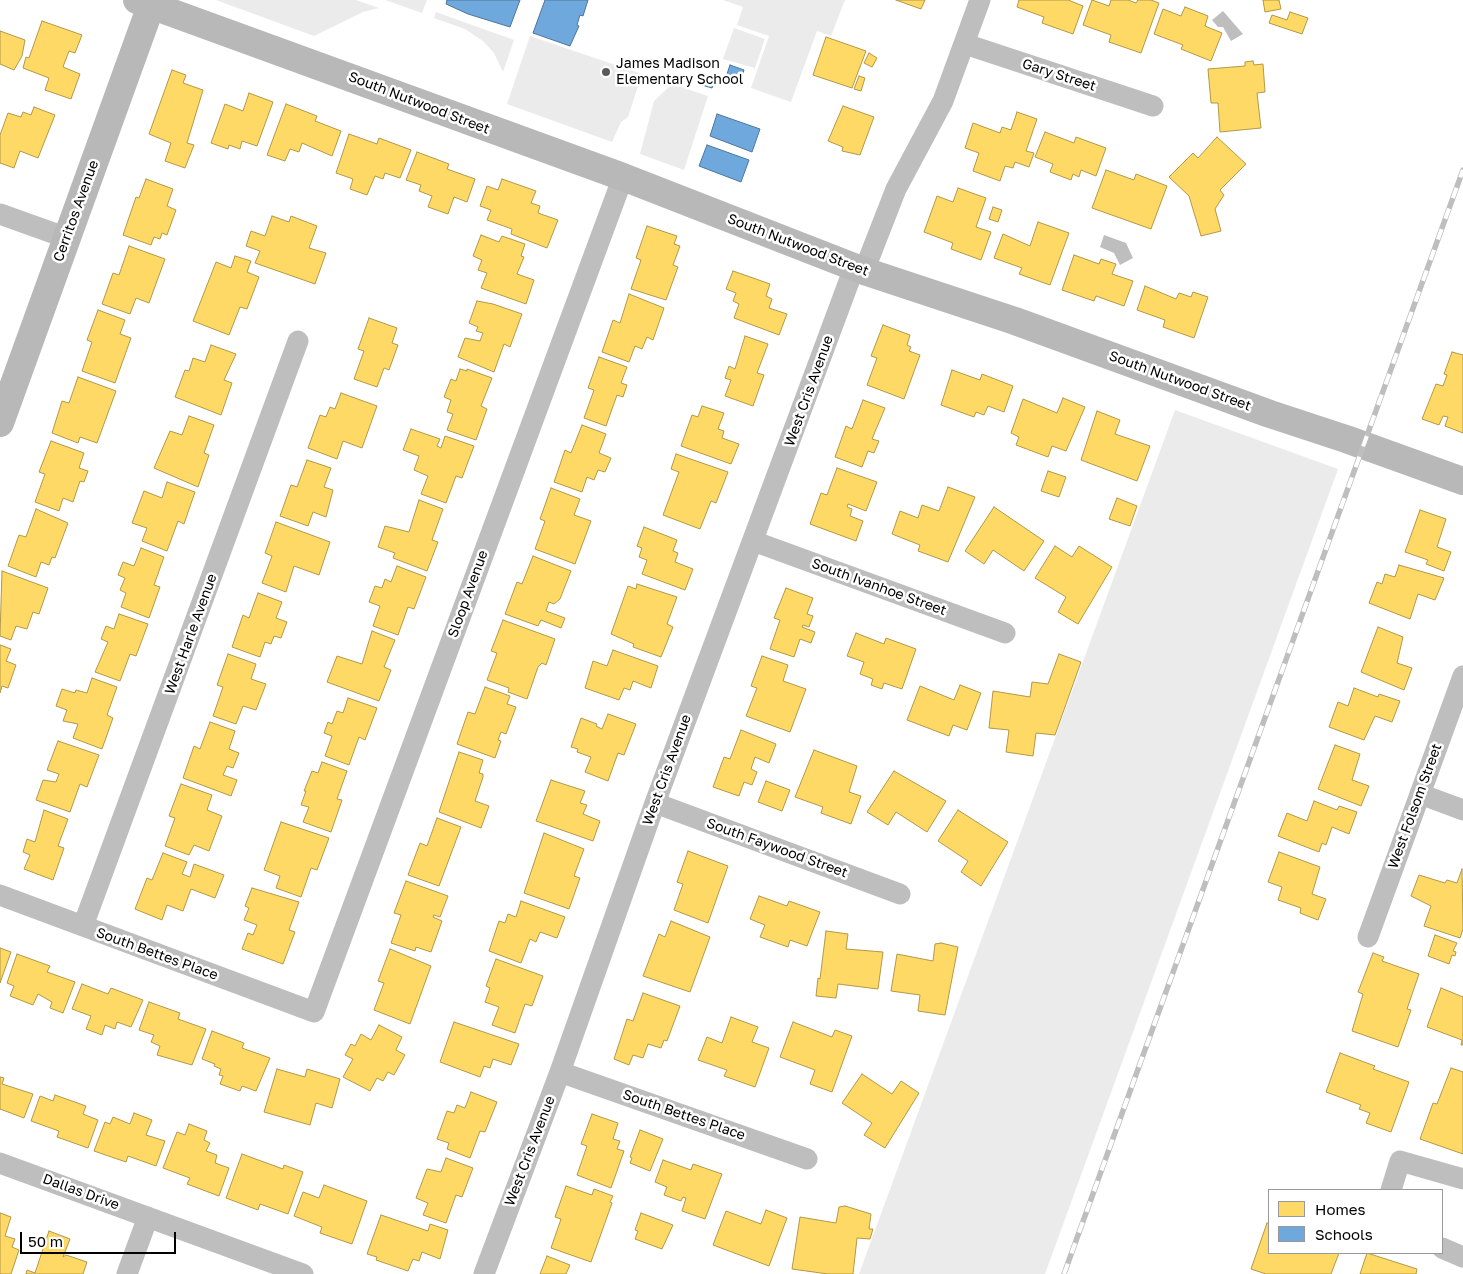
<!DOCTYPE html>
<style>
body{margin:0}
#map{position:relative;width:1463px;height:1274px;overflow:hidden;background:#fff;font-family:"Golos Text",sans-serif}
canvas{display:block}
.legend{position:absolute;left:1268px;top:1189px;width:175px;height:65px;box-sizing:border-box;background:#fff;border:1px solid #999;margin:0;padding:6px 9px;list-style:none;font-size:15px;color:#000}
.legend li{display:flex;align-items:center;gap:10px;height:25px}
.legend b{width:25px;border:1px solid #999}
.scale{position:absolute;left:20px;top:1232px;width:156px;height:22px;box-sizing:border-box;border:2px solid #000;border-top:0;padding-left:6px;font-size:15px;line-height:18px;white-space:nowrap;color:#000;-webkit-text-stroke:4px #fff;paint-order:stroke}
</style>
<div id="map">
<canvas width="1463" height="1274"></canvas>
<ul class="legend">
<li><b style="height:14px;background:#ffd966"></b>Homes</li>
<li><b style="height:14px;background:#6fa8dc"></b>Schools</li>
</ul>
<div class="scale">50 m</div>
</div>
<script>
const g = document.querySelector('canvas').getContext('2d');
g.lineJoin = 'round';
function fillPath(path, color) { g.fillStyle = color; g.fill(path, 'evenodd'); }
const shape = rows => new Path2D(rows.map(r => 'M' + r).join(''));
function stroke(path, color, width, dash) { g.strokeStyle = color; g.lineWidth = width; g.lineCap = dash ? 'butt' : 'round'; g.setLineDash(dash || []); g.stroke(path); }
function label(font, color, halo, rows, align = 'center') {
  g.font = font + ' "Golos Text",sans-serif'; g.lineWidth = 5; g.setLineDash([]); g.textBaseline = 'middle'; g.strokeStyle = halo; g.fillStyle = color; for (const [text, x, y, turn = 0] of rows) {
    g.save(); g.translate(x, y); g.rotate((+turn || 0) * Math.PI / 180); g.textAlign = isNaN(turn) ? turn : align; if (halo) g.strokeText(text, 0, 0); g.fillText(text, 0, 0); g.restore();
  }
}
const green = shape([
 [216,0,356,0,379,8,363,12,314,36],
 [385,0,427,0,422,13],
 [723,0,845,0,831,36,817,31,791,102,751,88,769,36,737,25,743,7],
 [436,12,514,40,503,72,494,53,483,41,465,29,434,18],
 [734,28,765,39,755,68,723,59],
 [530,36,642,74,628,117,621,122,612,142,507,104],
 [672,84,708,96,684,170,640,154,654,101],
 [1175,410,1338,469,1045,1274,859,1274]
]);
const water = shape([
 [1223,11,1243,34,1231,41,1223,27,1218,27,1212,20],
 [1104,235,1126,243,1133,258,1120,265,1114,253,1100,247]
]);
const homes = shape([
 [896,0,925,0,921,9,896,0],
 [1019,0,1068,0,1083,6,1073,34,1042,23,1044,17,1017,7,1019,0],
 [1092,0,1109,6,1111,0,1128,0,1136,3,1138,0,1151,0,1159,3,1141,53,1109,42,1111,35,1083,25,1092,0],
 [1263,0,1279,0,1281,9,1265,12,1263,0],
 [1185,7,1208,16,1205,26,1222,33,1211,61,1181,49,1183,45,1154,34,1163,9,1181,16,1185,7],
 [1290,12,1308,18,1302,34,1269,23,1272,15,1287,20,1290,12],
 [42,21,82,35,75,53,69,51,63,67,80,74,71,99,45,90,49,78,23,68,26,57,29,58,42,21],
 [0,31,25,40,22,56,14,70,0,64,0,31],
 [826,37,866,51,852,88,813,75,826,37],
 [869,53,877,58,872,67,864,63,869,53],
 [1253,61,1254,65,1263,64,1265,92,1257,93,1261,128,1220,132,1218,103,1211,103,1208,69,1245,66,1245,62,1253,61],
 [172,70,186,75,183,83,203,90,187,143,194,145,185,168,165,161,171,143,149,134,172,70],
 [859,76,865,78,861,91,854,89,859,76],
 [249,93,273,102,257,146,242,141,240,149,229,145,228,149,211,143,225,104,243,111,249,93],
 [286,104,317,116,315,121,341,131,332,156,302,143,299,152,290,149,285,161,267,155,286,104],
 [843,106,874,117,860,155,842,151,843,147,828,141,843,106],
 [34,107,55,115,38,158,20,151,14,168,0,163,0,135,8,113,21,117,23,112,31,115,34,107],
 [1017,112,1037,119,1026,151,1034,153,1029,167,1015,162,1013,168,1005,166,1000,181,973,171,979,153,965,148,973,123,1000,133,1002,127,1011,130,1017,112],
 [1045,132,1074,143,1076,137,1106,148,1096,176,1081,170,1079,177,1073,174,1071,180,1050,172,1053,164,1035,157,1045,132],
 [349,134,377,144,379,138,411,150,400,178,385,173,383,179,375,176,367,195,350,189,353,179,336,173,349,134],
 [1217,137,1246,164,1220,190,1224,195,1215,209,1221,231,1201,236,1189,196,1169,177,1193,153,1198,158,1217,137],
 [417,152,449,164,447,169,475,179,467,202,454,197,448,214,428,207,432,196,419,191,421,185,406,180,417,152],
 [1106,170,1134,180,1136,174,1167,186,1151,229,1092,208,1106,170],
 [146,179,173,189,167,206,176,210,167,235,162,233,160,239,154,237,151,245,123,235,136,197,139,198,146,179],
 [502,179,536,191,531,203,540,206,538,213,558,220,547,248,511,234,512,229,487,220,491,210,480,206,487,186,498,190,502,179],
 [958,188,986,198,976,227,991,232,981,260,951,249,953,243,924,232,937,196,953,202,958,188],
 [993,207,1002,210,998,222,989,219,993,207],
 [272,216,289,222,291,216,317,226,309,248,326,253,315,284,255,263,260,251,246,246,251,231,265,236,272,216],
 [1038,222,1069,233,1050,285,1019,274,1022,268,994,258,1003,234,1030,246,1038,222],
 [647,226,677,236,674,244,680,246,673,265,678,267,666,300,631,289,641,260,636,258,647,226],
 [481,235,499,242,502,236,525,244,521,256,524,257,517,274,534,280,526,304,481,288,487,273,478,270,482,260,473,256,481,235],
 [129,246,165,259,149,303,136,298,130,314,102,304,113,273,119,275,129,246],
 [1074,255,1099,264,1101,259,1116,264,1112,274,1133,281,1124,306,1096,296,1094,301,1062,290,1074,255],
 [235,256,251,261,247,272,259,277,247,309,240,307,229,335,193,321,216,262,231,268,235,256],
 [733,271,770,284,766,296,772,299,769,308,787,314,779,335,734,318,739,304,733,301,736,293,726,289,733,271],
 [1145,286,1176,299,1179,293,1191,297,1193,292,1208,297,1194,338,1163,327,1165,320,1137,310,1145,286],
 [629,294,664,308,653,340,647,337,642,349,635,346,629,362,602,352,613,320,620,323,629,294],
 [477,301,493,304,522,314,510,347,504,344,494,372,458,357,465,338,480,341,483,333,476,331,478,327,469,323,477,301],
 [98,310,125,320,120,334,131,338,115,383,82,371,92,342,87,340,98,310],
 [369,318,397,328,392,343,398,345,389,370,384,368,377,387,354,379,364,351,358,349,369,318],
 [883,325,910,335,907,345,911,347,909,351,920,355,904,399,867,385,877,358,871,356,883,325],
 [745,336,768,344,757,373,764,375,753,406,725,396,731,380,725,378,729,366,735,369,745,336],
 [211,345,236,354,224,380,232,383,221,415,175,397,185,370,189,371,193,358,205,362,211,345],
 [1452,352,1463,355,1463,433,1445,426,1448,417,1443,416,1439,425,1422,419,1436,384,1443,386,1447,375,1444,374,1452,352],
 [599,357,627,367,621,383,627,385,623,397,617,395,606,426,584,418,594,390,588,388,599,357],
 [460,369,467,371,467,369,492,378,481,406,487,409,476,440,447,430,453,414,447,412,451,400,444,397,451,379,456,381,460,369],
 [952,370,980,380,982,374,1013,386,1004,412,988,406,984,415,976,412,974,417,941,405,952,370],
 [78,377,116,391,97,443,80,437,78,443,52,433,62,401,69,403,78,377],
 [341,393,377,406,362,448,343,441,337,459,308,448,320,415,326,417,330,407,335,409,341,393],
 [1063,398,1085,407,1066,451,1052,446,1048,457,1016,445,1019,437,1011,433,1023,399,1057,413,1063,398],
 [863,400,885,408,872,439,879,441,874,453,868,451,862,467,835,457,846,426,852,429,863,400],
 [702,406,724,413,718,429,724,431,722,438,739,444,731,464,681,446,692,415,698,417,702,406],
 [1097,411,1120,420,1115,434,1150,446,1137,481,1081,460,1097,411],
 [189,416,214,425,204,453,209,455,198,487,154,468,170,431,182,435,189,416],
 [582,425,606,434,599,453,611,458,605,472,598,470,594,480,587,477,582,492,554,482,565,450,571,453,582,425],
 [411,429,440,439,437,446,441,448,445,436,474,446,462,478,456,476,446,503,421,494,428,476,414,470,419,456,403,450,411,429],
 [51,441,84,453,79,468,88,471,84,482,80,481,73,502,63,498,59,511,35,502,45,474,39,472,51,441],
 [676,454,728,472,716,503,711,501,700,529,663,515,679,472,671,469,676,454],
 [307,460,331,468,324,487,333,490,326,517,313,512,308,526,280,516,291,485,297,487,307,460],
 [837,468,877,482,866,511,848,504,847,507,852,509,850,516,863,521,856,541,810,524,821,493,827,495,837,468],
 [1048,471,1066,477,1059,497,1041,491,1048,471],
 [167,482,195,492,184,524,178,521,167,551,142,541,147,528,132,523,144,491,162,498,167,482],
 [948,487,975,497,948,562,918,551,920,545,892,534,900,511,918,518,922,505,939,511,948,487],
 [551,488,580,499,574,515,591,521,575,564,535,549,545,521,540,519,551,488],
 [1117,498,1137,506,1130,526,1109,519,1117,498],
 [419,500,443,509,432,540,438,542,427,571,393,558,395,553,378,547,385,526,409,532,419,500],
 [994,507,1044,541,1024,571,993,550,984,564,965,551,994,507],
 [36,509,68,523,55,558,52,557,49,565,41,562,36,577,8,566,19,535,26,537,36,509],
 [1420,510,1446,519,1437,547,1451,552,1444,571,1426,564,1428,560,1405,552,1420,510],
 [276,522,330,542,319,575,294,566,286,592,262,583,272,556,265,553,276,522],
 [644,527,677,540,673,551,678,553,675,562,693,569,685,590,642,574,647,560,639,557,642,548,637,546,644,527],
 [1055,546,1072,557,1079,546,1112,567,1078,624,1058,612,1066,597,1035,578,1055,546],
 [141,548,164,557,154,585,160,587,149,618,121,607,126,593,120,590,125,578,118,575,123,562,134,566,141,548],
 [533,556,571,571,560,599,554,604,549,602,546,611,565,618,561,628,541,620,538,626,505,614,517,582,522,584,533,556],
 [1399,565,1444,578,1435,600,1418,594,1410,619,1369,603,1377,582,1382,584,1385,574,1395,577,1399,565],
 [397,566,426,577,414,609,408,607,398,635,373,626,380,606,369,602,375,586,382,588,385,579,391,582,397,566],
 [2,571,48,588,39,614,33,612,27,629,16,626,11,640,0,636,2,571],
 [637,584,677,597,667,624,673,627,661,657,633,647,634,644,611,634,628,586,636,589,637,584],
 [786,588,813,598,807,614,813,616,809,627,803,625,802,627,815,632,811,643,800,639,794,657,770,649,780,620,774,618,786,588],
 [258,593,282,602,276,618,287,622,281,638,274,636,271,644,265,642,260,657,232,647,243,615,249,618,258,593],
 [119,614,148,624,136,656,130,654,120,681,95,672,108,642,101,639,106,626,114,629,119,614],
 [503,620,555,639,546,665,542,663,538,667,527,699,508,692,509,688,487,680,497,653,491,651,503,620],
 [1378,627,1403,637,1397,663,1412,668,1404,690,1361,672,1378,627],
 [372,631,395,640,384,667,391,670,379,701,327,682,337,656,362,664,372,631],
 [856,633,884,644,886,638,916,649,902,689,884,683,882,689,871,685,873,679,860,674,864,662,847,656,856,633],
 [0,645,11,649,6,661,16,665,8,688,2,686,0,693,0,645],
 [613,650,658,666,651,688,633,681,630,690,624,688,619,700,585,688,593,661,607,666,613,650],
 [228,654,256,664,251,679,266,684,256,710,243,706,236,724,213,716,223,687,217,685,228,654],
 [1059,654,1081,662,1055,735,1036,733,1033,756,1006,752,1009,730,989,728,993,691,1030,697,1032,682,1048,684,1059,654],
 [762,656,788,665,783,681,806,689,790,732,746,716,757,688,751,686,762,656],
 [92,678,117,687,107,715,113,718,102,749,73,738,78,724,63,721,67,710,56,706,62,689,75,693,76,690,87,693,92,678],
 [960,685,981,693,967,730,953,725,949,736,907,720,920,686,954,700,960,685],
 [485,687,510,696,507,704,516,707,506,734,501,732,498,740,501,741,495,758,457,744,468,712,475,714,485,687],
 [1354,688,1378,697,1379,694,1400,701,1392,722,1375,716,1364,740,1329,727,1338,702,1348,706,1354,688],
 [348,698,377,708,365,740,359,737,349,765,325,756,332,736,324,733,328,722,332,724,337,711,343,713,348,698],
 [608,714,636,724,624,755,618,753,608,781,585,772,591,757,577,752,578,749,571,747,581,718,597,724,596,726,602,729,608,714],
 [210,722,235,731,229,749,239,753,233,768,227,766,223,775,237,780,231,796,183,778,194,746,200,749,210,722],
 [741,730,776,744,769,763,755,757,751,769,757,772,752,785,744,782,739,796,713,787,724,757,730,759,741,730],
 [58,741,99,755,87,787,80,784,70,812,36,800,43,780,56,782,59,774,47,770,58,741],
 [1335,745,1360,754,1352,780,1369,786,1361,806,1318,789,1335,745],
 [814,750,857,766,849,792,861,796,851,824,821,813,823,807,795,797,814,750],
 [459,752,483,760,479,773,483,774,483,777,475,801,489,806,481,828,439,812,459,752],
 [322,762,347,771,337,799,342,800,331,832,303,822,309,807,301,805,306,791,304,791,312,771,318,773,322,762],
 [894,771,946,801,927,832,896,812,888,825,867,812,894,771],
 [551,780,585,791,580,803,587,805,583,814,600,821,593,841,536,821,551,780],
 [766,781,790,790,782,811,758,802,766,781],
 [181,784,212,795,207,810,222,816,209,851,194,845,189,855,165,846,175,818,169,816,181,784],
 [1314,801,1337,810,1339,806,1357,812,1349,834,1332,827,1326,845,1322,843,1319,852,1278,836,1287,813,1307,821,1314,801],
 [44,810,68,819,58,846,64,848,53,880,24,869,30,855,23,852,27,839,35,842,44,810],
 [958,810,1008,842,981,886,961,872,968,861,938,841,958,810],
 [437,818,461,827,439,886,408,875,420,843,427,846,437,818],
 [281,822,329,838,317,870,311,868,301,897,276,888,280,876,264,870,281,822],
 [544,833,584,849,574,876,580,878,569,909,524,893,544,833],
 [688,851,728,866,708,923,674,910,683,884,677,882,688,851],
 [1279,852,1320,867,1312,894,1326,899,1318,920,1300,913,1301,908,1278,900,1282,887,1268,882,1279,852],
 [163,853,187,862,182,874,190,877,194,864,224,875,215,898,191,889,183,911,167,905,162,920,135,909,147,878,152,880,163,853],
 [1462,869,1463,929,1460,938,1424,926,1431,906,1411,896,1419,875,1445,883,1447,880,1457,883,1462,869],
 [406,881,448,896,440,917,434,915,433,917,442,921,431,952,416,947,415,951,391,943,401,915,394,913,406,881],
 [252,888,299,902,289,930,295,932,283,964,242,949,248,933,253,935,257,925,244,920,249,908,245,906,252,888],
 [759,896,787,906,789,901,820,912,807,946,790,940,788,947,760,937,765,925,750,919,759,896],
 [521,901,565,917,557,938,540,932,536,942,530,939,521,963,489,951,499,921,505,923,508,914,516,917,521,901],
 [671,921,710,937,690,992,643,976,659,934,665,937,671,921],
 [826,931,848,934,846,949,883,952,878,989,838,984,836,998,816,996,818,978,820,979,826,931],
 [1435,935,1457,943,1453,951,1456,952,1455,956,1452,955,1449,964,1428,956,1435,935],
 [941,943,958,947,945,1015,918,1011,920,995,891,991,897,954,933,961,935,944,941,943],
 [0,948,11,952,0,983,0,948],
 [390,949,431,966,410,1024,374,1010,384,983,378,981,390,949],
 [1373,953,1384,957,1382,961,1419,974,1407,1009,1411,1010,1398,1047,1352,1031,1363,994,1358,992,1373,953],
 [17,954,50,966,47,972,75,982,63,1013,50,1008,52,1002,38,994,33,1005,10,996,14,986,7,983,17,954],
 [496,959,543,976,532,1006,525,1004,515,1033,492,1025,499,1007,485,1002,490,988,486,986,496,959],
 [82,984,108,994,111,988,143,1000,131,1027,117,1022,115,1029,105,1025,102,1035,86,1029,91,1016,72,1009,82,984],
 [1441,988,1463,997,1463,1045,1461,1045,1462,1040,1427,1027,1441,988],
 [643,993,680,1006,667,1041,664,1040,661,1048,648,1044,643,1058,633,1055,629,1065,614,1059,627,1019,633,1021,643,993],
 [149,1002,180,1013,178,1019,206,1029,192,1065,157,1055,160,1046,151,1042,154,1035,139,1030,149,1002],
 [731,1017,758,1027,752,1042,769,1048,755,1087,724,1076,727,1070,698,1060,707,1037,722,1043,731,1017],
 [454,1022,519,1044,511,1065,493,1059,490,1068,484,1066,480,1077,440,1062,454,1022],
 [793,1022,832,1037,835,1030,852,1036,832,1092,810,1084,815,1070,780,1057,793,1022],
 [379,1025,402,1037,396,1050,405,1055,394,1075,388,1072,383,1081,377,1078,370,1091,343,1077,353,1059,345,1055,351,1044,355,1046,361,1034,371,1040,379,1025],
 [212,1031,244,1043,242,1048,270,1058,256,1091,242,1086,240,1091,220,1084,223,1076,219,1075,221,1069,214,1066,215,1064,202,1059,212,1031],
 [1340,1053,1375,1066,1373,1069,1409,1082,1391,1132,1366,1123,1370,1113,1359,1109,1361,1105,1326,1092,1340,1053],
 [1451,1068,1463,1072,1463,1154,1420,1139,1433,1103,1437,1104,1451,1068],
 [277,1069,305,1077,307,1069,340,1079,332,1108,316,1103,310,1125,264,1112,277,1069],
 [862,1074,892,1094,901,1081,919,1093,885,1148,864,1135,872,1123,842,1103,862,1074],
 [0,1077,4,1078,2,1084,33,1094,24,1118,0,1109,0,1077],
 [471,1092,497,1102,485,1132,480,1131,470,1158,447,1149,449,1143,437,1139,447,1111,454,1113,457,1105,465,1108,471,1092],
 [55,1095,86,1106,83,1114,98,1120,88,1148,57,1137,59,1131,31,1121,40,1096,53,1101,55,1095],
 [134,1113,152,1120,146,1135,165,1141,156,1166,128,1156,126,1162,94,1151,105,1122,110,1124,113,1117,130,1124,134,1113],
 [592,1114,618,1123,613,1139,620,1141,617,1149,624,1151,611,1188,577,1175,587,1146,581,1144,592,1114],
 [189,1124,207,1131,204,1140,210,1143,206,1151,217,1155,215,1163,229,1168,219,1196,187,1184,190,1178,163,1168,177,1132,185,1135,189,1124],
 [640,1130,663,1139,650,1171,630,1163,632,1158,630,1157,640,1130],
 [242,1154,283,1169,284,1165,303,1172,288,1214,260,1204,258,1210,226,1198,242,1154],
 [446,1158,473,1168,462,1197,456,1195,446,1223,423,1215,428,1203,416,1198,427,1169,441,1172,446,1158],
 [663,1160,691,1170,693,1164,722,1174,705,1219,682,1211,686,1198,683,1197,681,1201,664,1195,667,1187,655,1182,663,1160],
 [324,1185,367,1201,352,1244,320,1233,322,1227,294,1216,303,1192,319,1198,324,1185],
 [566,1186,592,1195,594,1189,613,1196,610,1202,612,1203,591,1262,551,1248,561,1219,555,1217,566,1186],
 [845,1206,871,1214,869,1229,873,1229,870,1239,857,1238,853,1274,828,1274,792,1269,800,1217,836,1223,839,1207,845,1206],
 [766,1210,787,1218,769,1266,713,1245,726,1211,761,1224,766,1210],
 [0,1213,11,1217,5,1236,15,1239,12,1247,19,1250,11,1274,0,1274,0,1213],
 [641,1213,673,1225,662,1249,635,1239,638,1231,635,1230,641,1213],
 [381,1215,428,1231,430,1224,448,1230,440,1259,422,1252,419,1261,413,1259,408,1271,376,1260,377,1257,367,1254,381,1215],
 [1267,1223,1269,1224,1269,1253,1339,1253,1331,1274,1266,1274,1251,1269,1267,1223],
 [49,1231,70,1239,63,1257,66,1255,87,1262,83,1274,26,1274,27,1270,35,1273,49,1231],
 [1367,1253,1417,1269,1416,1274,1360,1274,1367,1253],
 [547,1256,570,1265,566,1274,540,1274,547,1256]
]);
const schools = shape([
 [447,0,520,0,510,27,468,14,446,4,447,0],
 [545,0,588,0,583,16,580,15,577,25,579,26,570,46,533,33,545,0],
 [730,65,744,70,739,85,725,80,730,65],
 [705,75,716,79,712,88,702,85,705,75],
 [717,114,760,129,752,152,710,136,717,114],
 [707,145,749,160,741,182,699,166,707,145]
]);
const street = shape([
 [965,44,1153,106],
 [0,214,67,238],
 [864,271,896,189,943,101,980,0],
 [753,541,1005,633],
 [1420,794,1463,810],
 [655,803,900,894],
 [0,895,314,1012,623,177],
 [83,926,298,341],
 [1368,937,1463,676],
 [560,1072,807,1159],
 [0,1163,303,1274],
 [1391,1190,1400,1161,1463,1179],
 [1442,1248,1463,1257],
 [127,1274,148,1217],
 [484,1274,560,1072,655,803,854,268]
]);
const secondary = shape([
 [137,0,623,177,864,271,1015,321,1270,414,1346,439,1463,481],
 [0,423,153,0]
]);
const rail = shape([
 [1064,1274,1463,170]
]);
const markers = [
 [606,72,5,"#595959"]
];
const poiNames = [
 ["James Madison",616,64],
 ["Elementary School",616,80]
];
const streetNames = [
 ["Gary Street",1059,75,18],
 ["South Nutwood Street",419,103,21],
 ["Cerritos Avenue",76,211,-70],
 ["South Nutwood Street",798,245,21],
 ["South Nutwood Street",1180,381,20],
 ["West Cris Avenue",809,391,-70],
 ["South Ivanhoe Street",879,587,20],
 ["Sloop Avenue",468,594,-70],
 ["West Harle Avenue",191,634,-70],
 ["West Cris Avenue",667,770,-70],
 ["West Folsom Street",1415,806,-70],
 ["South Faywood Street",777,848,20],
 ["South Bettes Place",157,954,20],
 ["South Bettes Place",684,1115,19],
 ["West Cris Avenue",530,1151,-69],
 ["Dallas Drive",81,1192,20]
];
fillPath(green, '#ebebeb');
fillPath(water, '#bebebe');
fillPath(homes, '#ffd966');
stroke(homes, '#b29847', 1);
fillPath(schools, '#6fa8dc');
stroke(schools, '#4e769a', 1);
stroke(street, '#bebebe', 21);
stroke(secondary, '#b8b8b8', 28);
stroke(rail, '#bebebe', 5.5);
stroke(rail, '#fff', 4, [11]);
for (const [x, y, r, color] of markers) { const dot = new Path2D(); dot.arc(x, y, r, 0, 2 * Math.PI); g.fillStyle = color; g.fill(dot); stroke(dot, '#fff', 2); }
label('14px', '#000', '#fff', poiNames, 'left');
label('14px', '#000', '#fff', streetNames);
</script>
